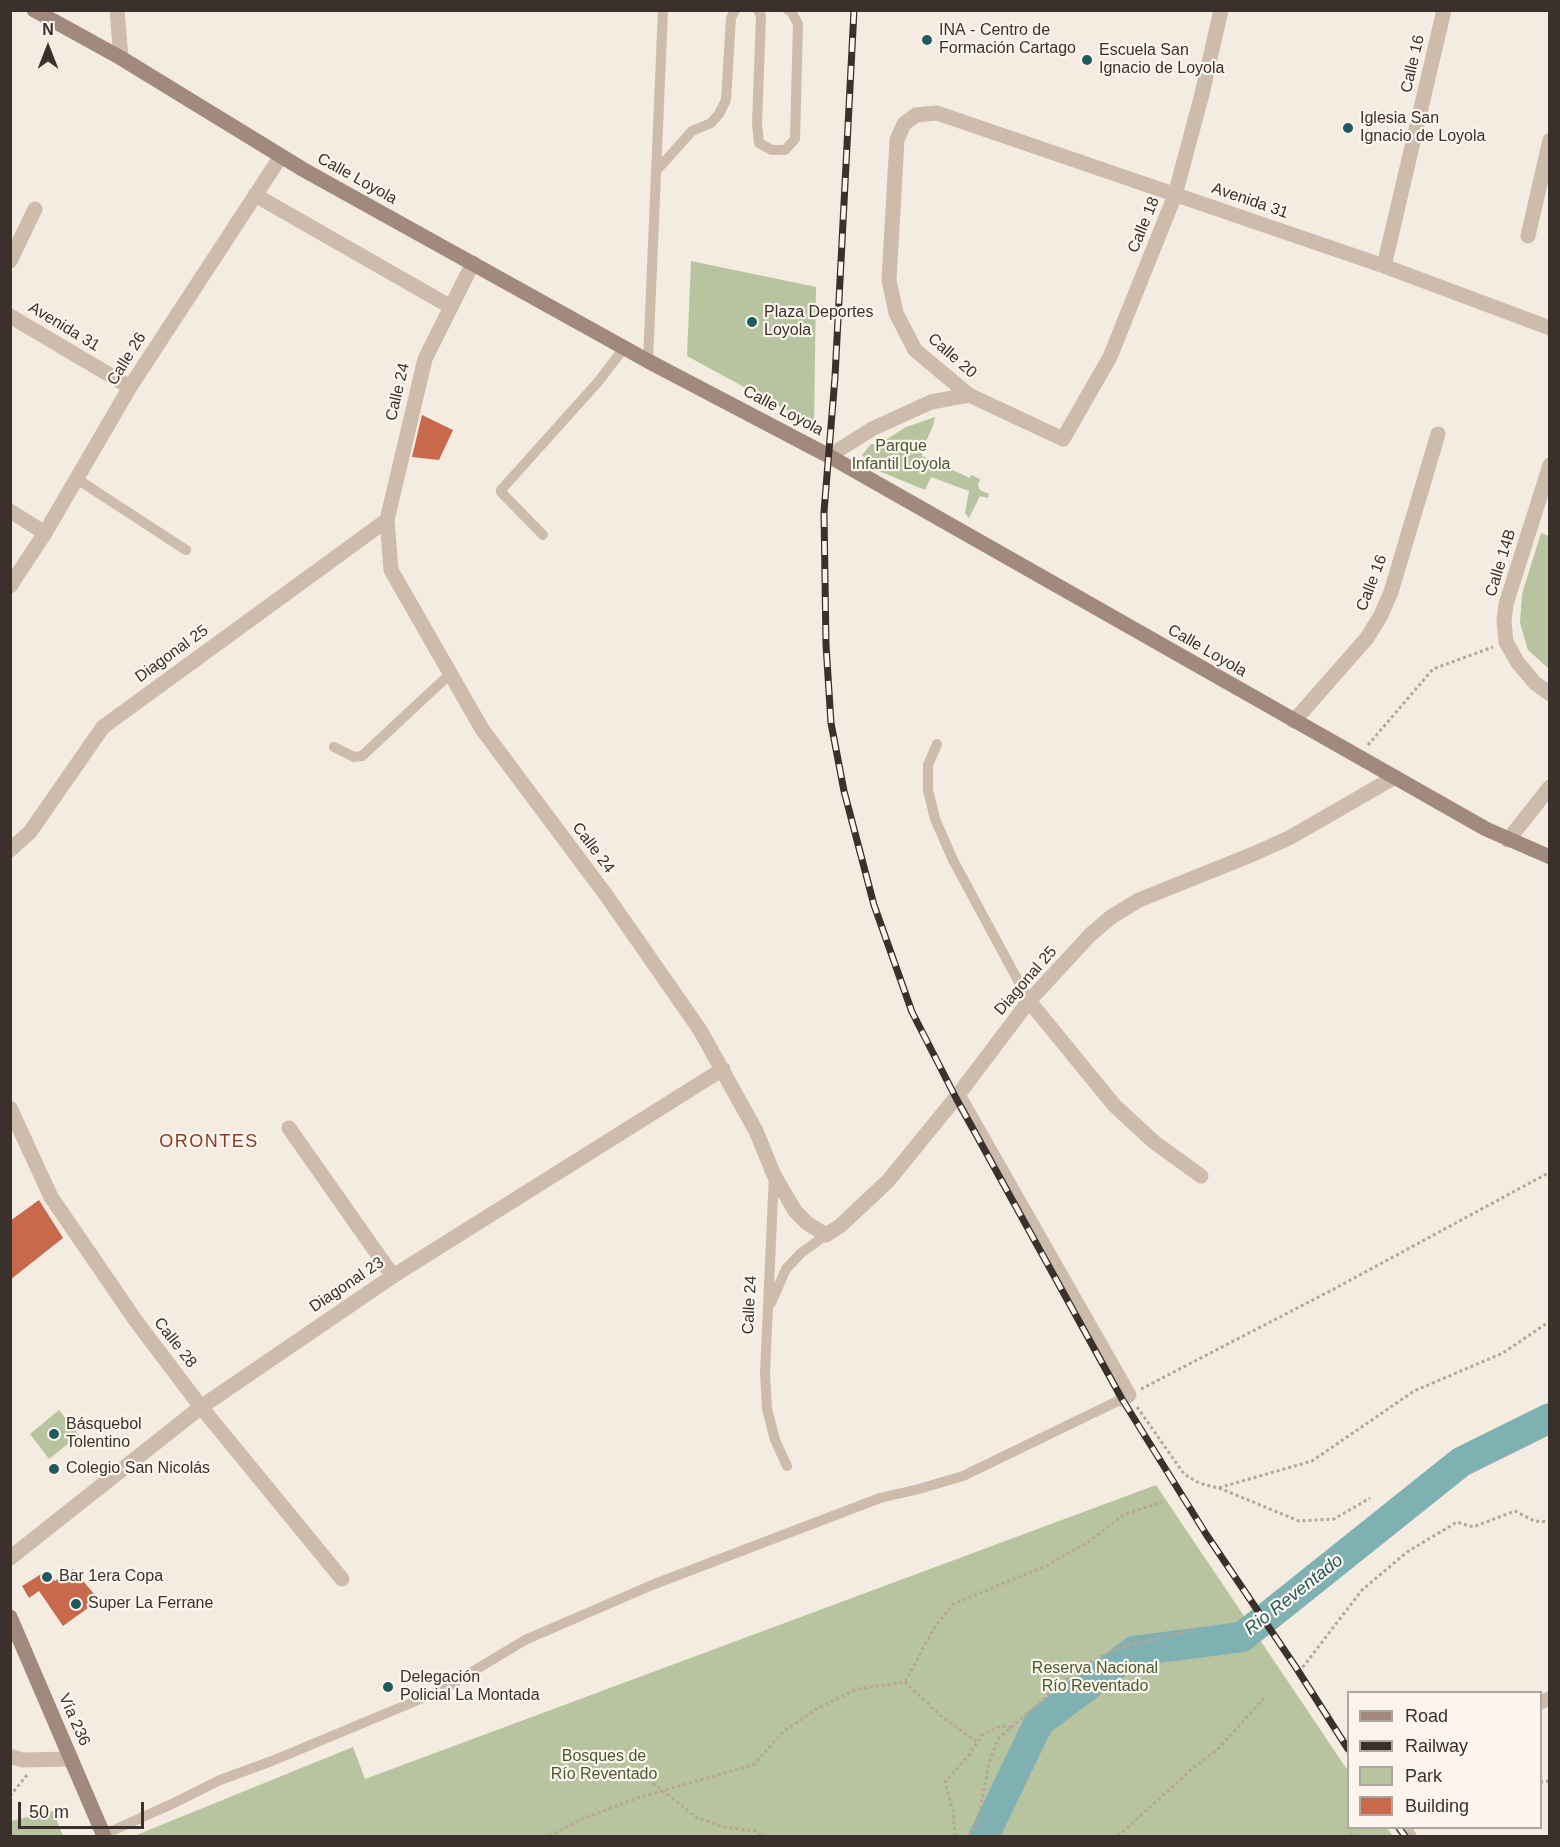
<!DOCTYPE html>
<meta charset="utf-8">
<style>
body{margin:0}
#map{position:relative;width:1560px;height:1847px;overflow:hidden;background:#f4ebe1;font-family:Arial,sans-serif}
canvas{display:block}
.frame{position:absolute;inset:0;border:12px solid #3b302b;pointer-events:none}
.legend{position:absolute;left:1347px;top:1691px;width:195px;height:138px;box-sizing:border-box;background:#fbf5ee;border:2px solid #aea6a0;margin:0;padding:8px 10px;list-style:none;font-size:18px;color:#3b302b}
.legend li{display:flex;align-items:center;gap:12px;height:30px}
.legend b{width:30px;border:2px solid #aea6a0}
.north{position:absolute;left:18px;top:18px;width:60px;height:60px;-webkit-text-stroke:4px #fbf5ee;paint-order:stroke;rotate:0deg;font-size:16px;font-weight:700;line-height:24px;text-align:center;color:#3b302b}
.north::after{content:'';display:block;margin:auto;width:21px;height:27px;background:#3b302b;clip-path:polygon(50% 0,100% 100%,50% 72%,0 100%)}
.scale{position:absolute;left:18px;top:1802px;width:126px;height:27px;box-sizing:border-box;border:3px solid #3b302b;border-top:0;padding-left:8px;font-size:18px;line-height:21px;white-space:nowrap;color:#3b302b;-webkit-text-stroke:4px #fbf5ee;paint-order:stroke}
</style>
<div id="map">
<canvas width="1560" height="1847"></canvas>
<div class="frame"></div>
<ul class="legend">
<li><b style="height:8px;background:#a18a7d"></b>Road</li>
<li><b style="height:8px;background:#3b302b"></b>Railway</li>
<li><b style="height:16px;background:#b8c4a0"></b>Park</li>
<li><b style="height:16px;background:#c8694b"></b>Building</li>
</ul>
<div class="north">N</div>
<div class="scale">50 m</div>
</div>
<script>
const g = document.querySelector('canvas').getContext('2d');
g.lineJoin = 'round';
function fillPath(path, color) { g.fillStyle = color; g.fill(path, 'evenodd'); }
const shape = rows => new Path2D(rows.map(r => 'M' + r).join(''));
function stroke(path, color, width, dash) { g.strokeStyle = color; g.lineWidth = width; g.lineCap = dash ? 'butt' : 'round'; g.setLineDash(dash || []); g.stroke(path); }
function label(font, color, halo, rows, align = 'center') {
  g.font = font + ' Arial,sans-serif'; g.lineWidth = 4.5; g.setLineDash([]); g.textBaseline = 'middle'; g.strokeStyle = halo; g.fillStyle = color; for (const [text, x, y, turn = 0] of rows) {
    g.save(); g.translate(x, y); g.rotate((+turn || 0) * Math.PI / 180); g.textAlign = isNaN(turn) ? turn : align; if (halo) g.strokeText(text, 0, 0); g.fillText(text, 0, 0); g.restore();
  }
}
const green = shape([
 [691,261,816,287,814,425,687,356],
 [935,417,933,426,923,448,922,456,970,478,971,475,980,479,978,485,980,490,989,494,988,498,980,496,969,518,965,513,969,491,931,477,925,490,874,469,862,455,870,445,887,439,906,427],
 [1541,533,1549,536,1549,669,1528,650,1520,623,1522,594],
 [59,1410,79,1435,49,1459,30,1434],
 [1156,1485,1348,1771,1348,1828,1387,1828,1393,1836,134,1836,353,1747,365,1779],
 [53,1811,63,1836,11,1836,11,1821]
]);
const river = shape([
 [984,1836,1039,1722,1134,1651,1242,1637,1461,1462,1550,1418]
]);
const building = shape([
 [422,415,453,430,439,460,412,457],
 [39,1200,63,1238,10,1280,10,1221],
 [73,1569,99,1600,63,1626,39,1591,29,1598,22,1586,46,1571,55,1581]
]);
const path = shape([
 [1368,745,1433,669,1493,647],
 [1141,1389,1332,1290,1550,1172],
 [1137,1407,1184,1474,1199,1483,1218,1488,1312,1461,1414,1391,1503,1353,1550,1321],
 [1219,1488,1299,1521,1334,1519,1370,1498],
 [1299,1672,1362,1590,1407,1552,1457,1522,1473,1527,1515,1511,1534,1521,1550,1522],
 [905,1682,942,1717,977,1742],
 [1540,1782,1550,1781],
 [653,1783,696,1817,723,1827,755,1831,762,1836],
 [10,1796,27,1775],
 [549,1836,582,1819,637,1798,753,1765,784,1731,818,1708,857,1689,905,1682,933,1630,953,1604,1046,1566,1090,1541,1123,1515,1162,1502],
 [955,1836,953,1811,945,1782,969,1755,982,1735,1000,1726,1012,1727],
 [969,1836,978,1821,989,1763,998,1739,1079,1668,1118,1648,1193,1630],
 [1118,1836,1194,1767,1217,1750,1266,1696],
 [1351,1836,1353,1831]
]);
const lane = shape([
 [758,10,761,16,757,124,759,143,772,150,785,150,795,139,798,24,791,11,788,10],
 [657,170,692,131,711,123,719,114,726,100,731,18,735,10],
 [648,361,663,10],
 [77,479,186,550],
 [543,535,501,492,501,490,598,382,624,348],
 [937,744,928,765,928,790,935,819,953,860,1029,1001],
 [334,747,354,757,362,756,450,674],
 [774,1175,765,1373,767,1409,775,1440,787,1466],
 [771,1303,786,1269,801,1253,826,1235],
 [103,1835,174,1803,220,1780,272,1761,442,1690,525,1640,652,1585,880,1498,919,1489,963,1476,1122,1399]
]);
const street = shape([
 [117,10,121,58],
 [255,195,451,307],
 [1528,236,1550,140],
 [10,261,35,209],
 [473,263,425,359,387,520,391,570,482,729,606,895,700,1030,756,1131,774,1175,795,1211,807,1223,826,1235,840,1226,888,1181,958,1095,1029,1001,1090,935,1111,917,1139,900,1251,855,1289,838,1395,777],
 [1384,266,1444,10],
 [10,316,130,387],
 [969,395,1063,439,1110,357,1175,195,1202,94,1221,10],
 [829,456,872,429,931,402,969,395,915,350,896,313,889,280,897,140,904,124,916,115,937,113,1384,266,1550,328],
 [1550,465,1506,604,1504,621,1506,642,1518,663,1535,683,1550,694],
 [10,511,45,533],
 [10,586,45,533,130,387,281,156],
 [1294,721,1367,638,1381,615,1391,592,1438,434],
 [1508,840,1550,787],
 [10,850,30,832,103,727,387,520],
 [1029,1001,1114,1105,1154,1142,1201,1176],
 [958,1095,1129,1395,1122,1399],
 [10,1108,51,1197,136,1321,201,1407,342,1579],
 [289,1128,393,1276],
 [10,1558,201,1407,393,1276,723,1069],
 [1540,1702,1550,1699],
 [10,1756,22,1760,71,1759],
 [1403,1828,1409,1836]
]);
const secondary = shape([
 [34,10,121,58,304,170,648,361,829,456,1486,829,1550,857],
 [10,1617,104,1836]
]);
const rail = shape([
 [854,10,835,377,824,512,826,645,831,723,844,791,874,905,912,1012,956,1098,1122,1399,1206,1534,1295,1666,1348,1749],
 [1399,1828,1405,1836]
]);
const markers = [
 [927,40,6,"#1f5a5e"],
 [1087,60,6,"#1f5a5e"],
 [1348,128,6,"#1f5a5e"],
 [752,322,6,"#1f5a5e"],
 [54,1434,6,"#1f5a5e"],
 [54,1469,6,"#1f5a5e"],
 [47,1577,6,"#1f5a5e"],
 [76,1604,6,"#1f5a5e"],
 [388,1687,6,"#1f5a5e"]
];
const poiNames = [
 ["INA - Centro de",939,31],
 ["Formación Cartago",939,49],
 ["Escuela San",1099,51],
 ["Ignacio de Loyola",1099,69],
 ["Iglesia San",1360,119],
 ["Ignacio de Loyola",1360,137],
 ["Plaza Deportes",764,313],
 ["Loyola",764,331],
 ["Básquebol",66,1425],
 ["Tolentino",66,1443],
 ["Colegio San Nicolás",66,1469],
 ["Bar 1era Copa",59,1577],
 ["Super La Ferrane",88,1604],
 ["Delegación",400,1678],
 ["Policial La Montada",400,1696]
];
const streetNames = [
 ["Calle 16",1413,64,-77],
 ["Calle Loyola",357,179,29],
 ["Avenida 31",1250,201,19],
 ["Calle 18",1144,225,-68],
 ["Avenida 31",64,327,31],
 ["Calle 20",952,356,41],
 ["Calle 26",127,359,-58],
 ["Calle 24",398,392,-77],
 ["Calle Loyola",783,411,28],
 ["Calle 14B",1501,563,-73],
 ["Calle 16",1372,583,-69],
 ["Calle Loyola",1207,651,30],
 ["Diagonal 25",172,654,-36],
 ["Calle 24",593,848,53],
 ["Diagonal 25",1026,981,-49],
 ["Diagonal 23",347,1285,-34],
 ["Calle 24",750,1305,-87],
 ["Calle 28",175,1343,52],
 ["Vía 236",74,1720,66]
];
const parkNames = [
 ["Parque",901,447],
 ["Infantil Loyola",901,465],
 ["Reserva Nacional",1095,1669],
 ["Río Reventado",1095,1687],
 ["Bosques de",604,1757],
 ["Río Reventado",604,1775]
];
const neighbourhoodNames = [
 ["ORONTES",209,1142]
];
const waterNames = [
 ["Rio Reventado",1294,1595,-38]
];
fillPath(green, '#b8c4a0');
stroke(river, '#7fb0b2', 30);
fillPath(building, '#c8694b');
stroke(path, '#b9a596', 3, [3, 3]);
stroke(lane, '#cdbbac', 10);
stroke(street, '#cdbbac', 15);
stroke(secondary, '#a18a7d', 15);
stroke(rail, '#3b302b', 7);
stroke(rail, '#fbf5ee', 4.5, [14]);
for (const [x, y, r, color] of markers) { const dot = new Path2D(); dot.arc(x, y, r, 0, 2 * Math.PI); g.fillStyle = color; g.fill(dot); stroke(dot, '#fbf5ee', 2); }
label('16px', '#3b302b', '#fbf5ee', poiNames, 'left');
label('16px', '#3b302b', '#fbf5ee', streetNames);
label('16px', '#4a5a2e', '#fbf5ee', parkNames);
g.letterSpacing = '1.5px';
label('18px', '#8c3b22', '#fbf5ee', neighbourhoodNames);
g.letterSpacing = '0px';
label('italic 18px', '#1f5a5e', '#fbf5ee', waterNames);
</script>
